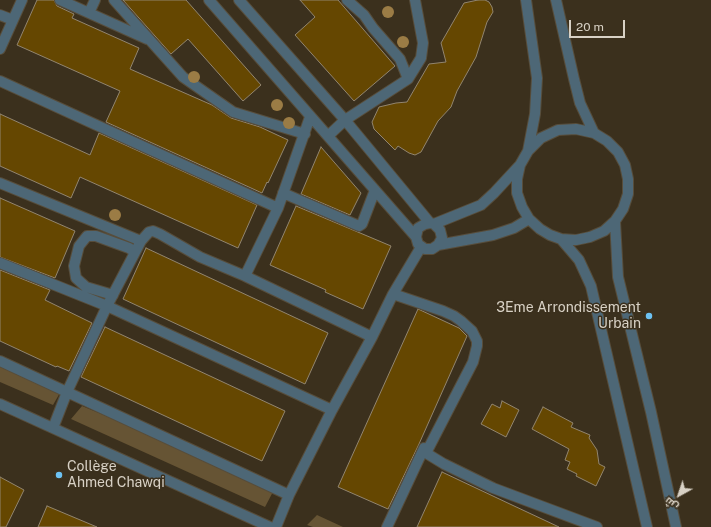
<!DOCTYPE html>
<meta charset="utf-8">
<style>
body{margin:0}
#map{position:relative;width:711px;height:527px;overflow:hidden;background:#3b301d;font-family:"Public Sans",Cairo,sans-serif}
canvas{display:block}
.north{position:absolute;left:659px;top:475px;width:40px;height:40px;-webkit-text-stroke:3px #3b301d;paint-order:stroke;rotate:220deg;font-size:11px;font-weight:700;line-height:16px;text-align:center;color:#d8d1c5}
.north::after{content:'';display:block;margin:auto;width:14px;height:18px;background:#d8d1c5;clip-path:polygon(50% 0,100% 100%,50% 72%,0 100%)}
.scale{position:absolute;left:569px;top:20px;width:56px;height:18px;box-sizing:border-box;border:2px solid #d8d1c5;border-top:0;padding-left:5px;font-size:12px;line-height:14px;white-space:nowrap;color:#d8d1c5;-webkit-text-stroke:3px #3b301d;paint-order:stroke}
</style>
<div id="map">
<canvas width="711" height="527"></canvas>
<div class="north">ش</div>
<div class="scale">20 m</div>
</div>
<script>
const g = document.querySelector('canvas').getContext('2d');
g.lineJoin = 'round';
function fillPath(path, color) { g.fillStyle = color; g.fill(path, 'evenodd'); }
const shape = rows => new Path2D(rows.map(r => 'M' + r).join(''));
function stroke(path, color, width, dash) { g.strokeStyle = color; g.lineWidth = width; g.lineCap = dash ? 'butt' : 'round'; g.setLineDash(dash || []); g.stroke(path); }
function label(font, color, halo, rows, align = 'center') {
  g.font = font + ' "Public Sans",sans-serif'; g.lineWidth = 3; g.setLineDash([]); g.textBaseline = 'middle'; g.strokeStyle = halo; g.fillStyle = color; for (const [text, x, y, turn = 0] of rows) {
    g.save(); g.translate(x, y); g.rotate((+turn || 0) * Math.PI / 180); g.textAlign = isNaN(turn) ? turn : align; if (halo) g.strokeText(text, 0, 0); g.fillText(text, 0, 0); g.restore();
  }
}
const green = shape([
 [0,365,61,391,53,405,0,382],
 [82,406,276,486,265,507,71,419],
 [317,515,343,527,313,527,307,525]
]);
const building = shape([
 [37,0,54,0,57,6,74,14,72,18,139,48,130,69,212,105,231,118,260,127,288,140,268,183,267,182,262,193,106,122,120,91,17,45,37,0],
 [123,0,186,0,261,85,243,101,188,39,171,54,123,0],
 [300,0,338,0,395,66,354,101,295,35,315,17,300,0],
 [478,0,485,0,489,2,492,7,493,12,487,22,476,57,457,91,451,107,438,121,421,152,415,155,409,153,398,146,395,150,374,129,372,122,379,107,396,103,407,102,429,64,446,62,441,43,464,3,478,0],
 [0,114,90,155,99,133,257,205,238,248,80,177,71,198,0,166,0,114],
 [321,147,361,193,350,215,301,194,321,147],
 [0,198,75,231,55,278,0,257,0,198],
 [296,206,391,246,363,309,325,292,326,290,270,265,296,206],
 [146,248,328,333,305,384,123,299,146,248],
 [0,270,50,290,45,300,92,323,69,371,57,366,56,367,0,341,0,270],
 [418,309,459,328,467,336,419,444,388,509,338,487,418,309],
 [105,327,285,411,262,461,81,377,105,327],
 [502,401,519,410,506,437,481,424,492,404,500,408,502,401],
 [543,407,573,423,571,427,590,435,589,438,597,450,599,464,605,467,596,486,576,476,577,474,567,469,570,462,565,460,569,449,532,429,543,407],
 [442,472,512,505,559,527,417,527,442,472],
 [0,477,24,490,6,527,0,527,0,477],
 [47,506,97,527,38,527,47,506]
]);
const minor = shape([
 [60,0,147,39],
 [114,0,183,77,233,112,305,134],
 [209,0,416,237,418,244,425,249,432,249,438,245,442,238,440,230,434,224,430,223,425,224,418,228,416,237],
 [239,0,345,120,430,223],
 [347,0,364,15,373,28,400,59,408,79],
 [526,0,537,78,535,114,528,151,520,165,517,179,517,193,522,207,529,219,540,229,550,235,561,239,576,240,590,237,604,231,615,221,623,209,628,194,628,179,625,165,618,152,607,141,594,133,576,129,558,130,541,138,528,151],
 [556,0,574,79,580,103,594,133],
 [89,13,95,0],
 [0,15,13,20],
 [0,49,22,0],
 [0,81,278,208],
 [328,136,345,120,408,79,421,58,423,43,415,0],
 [0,183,141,241],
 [283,193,359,226,362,224,375,190],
 [615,221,618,277,651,412,676,527],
 [434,224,481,205,494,193,519,166],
 [561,239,579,260,591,286,647,527],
 [438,245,493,235,514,228,529,219],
 [0,263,107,306,332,410],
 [245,276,278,208,310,117],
 [393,294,443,311,454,316,461,321,472,331,477,341,477,346,473,362,426,453,444,464,493,488,597,527],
 [113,295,86,287,76,278,74,266,79,246,87,236,96,236,129,248,135,252],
 [0,361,289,495],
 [0,404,270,527],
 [53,428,67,392,107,306,141,241,149,232,153,231,160,234,200,257,245,276,372,337],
 [276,527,289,495,332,410,372,337,393,294,421,247],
 [387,527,424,448,425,450]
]);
const trees = [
 [388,12],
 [403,42],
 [194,77],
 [277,105],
 [289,123],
 [115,215]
];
const markers = [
 [649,316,4,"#6dc2f3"],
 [59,475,4,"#6dc2f3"]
];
const poiNames = [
 ["3Eme Arrondissement",641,308],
 ["Urbain",641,324],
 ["Collège",67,467,"left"],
 ["Ahmed Chawqi",67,483,"left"]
];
fillPath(green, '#665434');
fillPath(building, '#654701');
stroke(building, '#92856f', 1);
stroke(minor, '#574d3b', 12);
stroke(minor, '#4d6776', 10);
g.fillStyle = '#9b7c45';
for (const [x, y] of trees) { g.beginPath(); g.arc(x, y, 6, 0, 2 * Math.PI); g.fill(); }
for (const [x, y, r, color] of markers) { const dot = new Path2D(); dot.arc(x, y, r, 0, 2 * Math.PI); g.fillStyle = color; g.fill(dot); stroke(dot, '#3b301d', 1.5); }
label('14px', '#d8d1c5', '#3b301d', poiNames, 'right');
</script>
